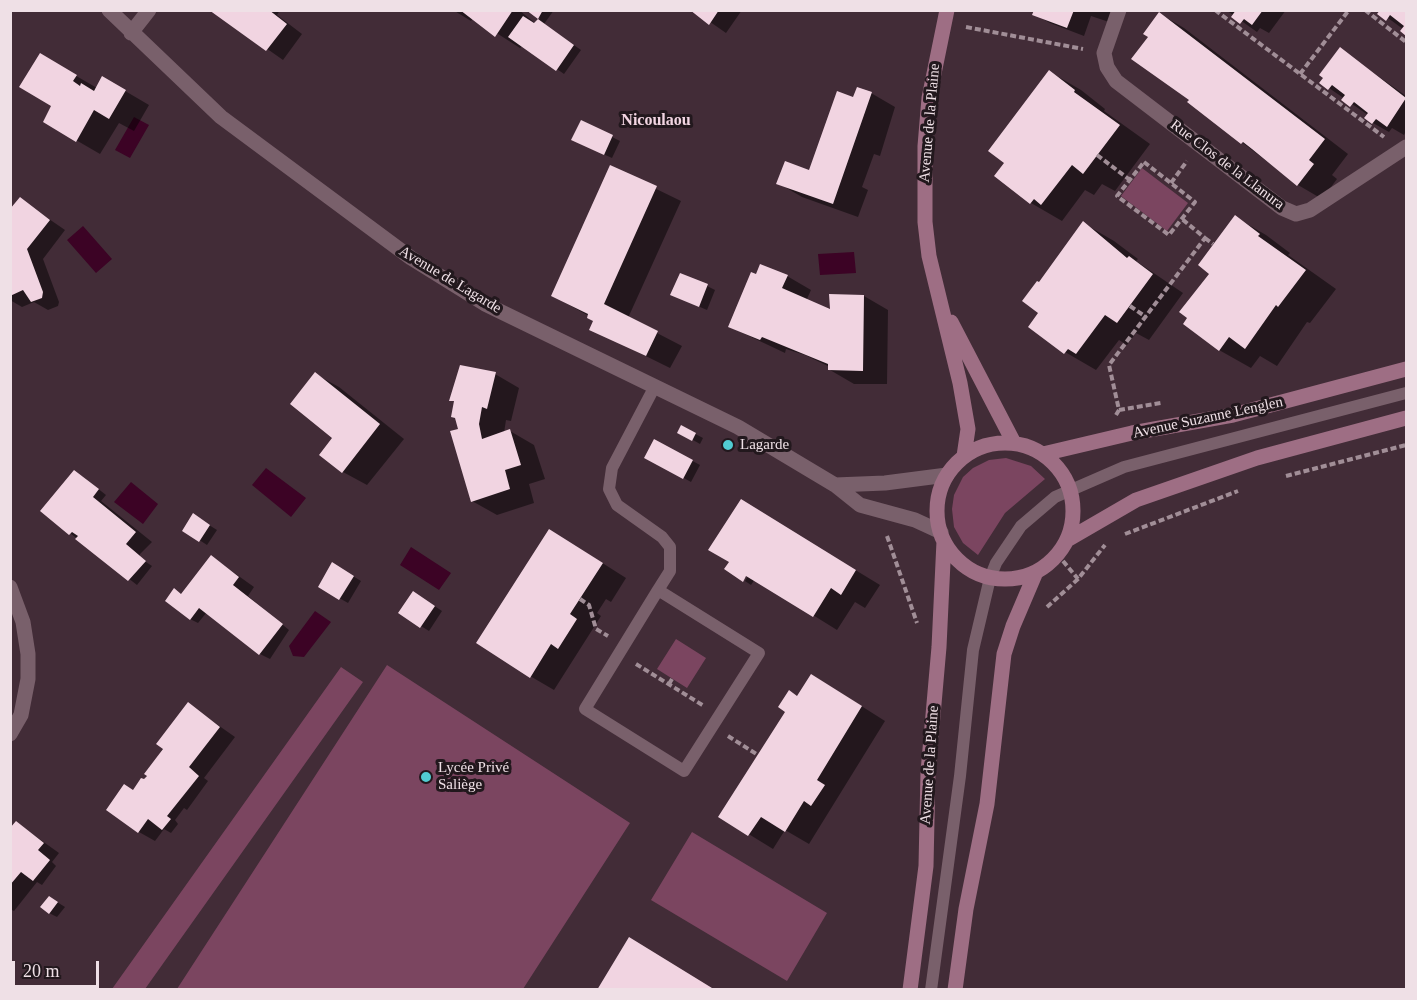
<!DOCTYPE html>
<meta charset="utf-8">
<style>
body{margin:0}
#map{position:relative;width:1417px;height:1000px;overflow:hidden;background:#422c37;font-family:"Times New Roman",serif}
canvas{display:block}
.frame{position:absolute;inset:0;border:12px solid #efe0e6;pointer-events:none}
.scale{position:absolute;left:12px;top:961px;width:87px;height:27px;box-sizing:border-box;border:3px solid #efe0e6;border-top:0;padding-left:8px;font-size:18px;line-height:21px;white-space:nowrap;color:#efe0e6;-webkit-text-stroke:4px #22181d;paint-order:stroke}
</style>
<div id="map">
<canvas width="1417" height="1000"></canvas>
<div class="frame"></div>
<div class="scale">20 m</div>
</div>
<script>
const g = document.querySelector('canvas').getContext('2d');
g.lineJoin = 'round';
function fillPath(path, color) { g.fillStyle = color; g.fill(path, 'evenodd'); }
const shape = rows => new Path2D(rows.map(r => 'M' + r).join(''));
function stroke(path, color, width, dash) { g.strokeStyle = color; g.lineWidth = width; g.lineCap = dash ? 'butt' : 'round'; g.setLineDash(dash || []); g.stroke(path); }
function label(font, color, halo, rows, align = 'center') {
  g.font = font + ' "Times New Roman",serif'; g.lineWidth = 6; g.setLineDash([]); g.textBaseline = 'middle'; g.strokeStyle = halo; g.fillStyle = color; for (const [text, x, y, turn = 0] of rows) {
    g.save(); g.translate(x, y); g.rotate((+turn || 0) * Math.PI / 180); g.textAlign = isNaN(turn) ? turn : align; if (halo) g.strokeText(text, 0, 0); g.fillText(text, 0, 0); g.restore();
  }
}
const green = shape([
 [1142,168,1188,203,1167,231,1121,196],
 [1006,458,1031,466,1045,479,1005,513,978,555,963,543,954,527,952,509,954,495,963,477,973,468,989,460],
 [676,639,706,658,687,688,657,669],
 [387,665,630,823,523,989,177,989],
 [341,667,363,682,145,989,112,989],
 [692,832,827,913,787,981,651,900]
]);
const water = shape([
 [134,117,149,125,130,158,115,150],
 [83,226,112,259,96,273,67,240],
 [854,252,856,273,820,275,818,254],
 [266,468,306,498,291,517,252,485],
 [131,482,158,504,143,524,114,502],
 [411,547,451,573,439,590,400,565],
 [315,611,331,622,304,657,293,656,289,646]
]);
const shadow = shape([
 [212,10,280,10,277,15,302,34,283,60],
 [453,10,519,10,536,24,540,18,529,10,554,10,544,24,581,50,564,74,523,45,520,48,473,18,471,21],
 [693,10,742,10,726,33],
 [1036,10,1117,10,1112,23,1091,16,1084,36,1050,23,1034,14],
 [1226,10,1286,10,1269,33,1260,28,1257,32],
 [1377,10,1406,10,1406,34,1402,31,1403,29],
 [1160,14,1184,28,1348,154,1332,175,1337,179,1322,199,1298,185,1189,102,1191,100,1151,37],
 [1340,49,1406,96,1406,131,1404,135,1392,128,1389,132,1373,123,1366,118,1368,115,1329,88],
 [40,55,97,88,103,78,149,105,134,131,119,123,100,154,45,122,53,105],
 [1050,72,1081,90,1105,109,1104,111,1150,144,1115,191,1102,184,1094,195,1085,190,1062,221,1031,203,1006,163],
 [871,93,895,107,880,156,874,154,862,187,868,190,858,217,802,197,778,183,810,172,854,99],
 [582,122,620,141,612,158,581,144],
 [611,167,681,201,628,318,682,346,670,368,591,329,594,321,589,316,553,296],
 [20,199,65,230,43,259,59,302,58,306,48,310,34,302,22,307,10,300,10,211],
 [1235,217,1266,235,1290,253,1288,255,1336,289,1310,323,1307,322,1277,366,1260,356,1251,368,1219,350,1211,273],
 [1083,223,1114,241,1138,259,1136,261,1183,293,1149,340,1136,333,1127,345,1119,340,1096,370,1065,352,1030,326,1040,313,1040,284],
 [757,276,787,276,811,290,806,301,829,310,864,296,888,310,887,384,854,384,830,370,830,367,805,355,786,349,785,353,730,327],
 [707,286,715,290,707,310,672,295],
 [315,374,339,387,404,439,367,485,343,472],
 [495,374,519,388,511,421,506,420,504,433,510,431,534,445,545,479,529,484,534,503,497,515,472,501,460,430,457,419,452,417,456,402,451,400],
 [682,427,703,438,700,444,679,432],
 [655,441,700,465,691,482,646,457],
 [82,476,106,495,101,501,152,542,140,554,140,558,152,566,137,585,70,533],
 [765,515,880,585,865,608,855,602,837,630,755,579,751,585,745,581,752,570],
 [201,520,217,530,207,545,184,530],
 [574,545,626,578,611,602,606,599,597,613,601,616,554,690,530,676],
 [212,557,254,587,248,596,289,630,270,659,260,654,207,612,198,623,190,619,175,590,182,595],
 [333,564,361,581,348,603,320,587],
 [421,597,442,611,429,631,400,613],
 [836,690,885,721,809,844,785,830,773,849,721,817,798,697],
 [188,704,235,737,204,778,208,781,187,810,184,808,175,820,178,824,171,833,164,829,155,841,139,832,133,791,144,781],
 [17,823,59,853,52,862,56,866,42,885,37,882,14,911,10,909,10,831],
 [57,902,65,907,57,917,49,913]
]);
const building = shape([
 [209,10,269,10,287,24,266,51],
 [460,10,513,10,495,37],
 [526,10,543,10,538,19,574,45,556,71,508,37,523,16,534,23,538,19],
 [690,10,719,10,709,25],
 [1034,10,1074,10,1067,28,1032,15],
 [1236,10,1263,10,1252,25,1244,19,1240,24,1231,17],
 [1380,10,1406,10,1406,36,1400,31,1404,26,1390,15,1386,21,1377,14],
 [1159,12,1325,139,1309,160,1314,164,1297,186,1252,149,1243,142,1241,144,1187,102,1189,100,1131,59,1148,37,1143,34],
 [1340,47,1406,98,1387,127,1376,119,1372,124,1364,118,1368,113,1354,102,1350,107,1341,100,1345,95,1332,85,1328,90,1319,83,1323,78,1319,75],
 [40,53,77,75,73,81,80,86,81,83,94,91,102,76,126,90,109,119,94,110,76,142,43,122,51,106,19,87],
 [1049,70,1075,90,1074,92,1120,125,1083,174,1072,165,1041,205,1034,199,1030,204,994,176,1004,163,988,151],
 [857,87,872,92,833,204,776,184,785,161,809,170,837,91,853,97],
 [581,120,613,135,604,155,571,140],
 [610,165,657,186,604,304,658,331,646,356,589,330,593,321,587,318,588,314,551,296],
 [20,197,50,220,27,249,43,292,42,298,31,302,23,290,10,296,10,209],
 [1235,215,1260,234,1258,236,1306,270,1278,307,1276,305,1245,349,1229,337,1219,351,1183,324,1187,318,1179,312,1209,274,1198,265],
 [1083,221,1127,258,1129,256,1153,274,1117,323,1105,315,1076,354,1068,349,1064,354,1028,327,1038,313,1022,301,1037,281,1039,282],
 [760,264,788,275,782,288,830,309,829,294,864,295,863,371,828,370,828,364,762,337,760,340,728,327,751,272,756,274],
 [680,273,708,284,699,307,670,295],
 [460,365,496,372,487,409,482,407,479,424,482,439,510,429,521,465,505,470,510,489,471,502,450,431,458,429,455,418,451,417,454,401,449,401],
 [315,372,380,424,342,473,319,455,332,438,290,404],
 [681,425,696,433,692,441,677,433],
 [654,439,693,460,683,479,644,458],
 [74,470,99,489,93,497,136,532,126,544,146,561,128,581,75,539,78,536,72,532,69,535,40,511],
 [741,499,856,570,841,595,831,588,813,617,746,576,743,582,724,569,729,562,708,550],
 [193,513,210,525,199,542,182,531],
 [549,529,603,563,570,614,577,619,558,649,551,644,530,678,476,643],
 [211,555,239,577,233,585,283,624,259,655,199,608,190,620,165,601,174,588,181,594],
 [332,562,354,576,339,600,318,587],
 [413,591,435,606,420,628,398,613],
 [811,674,862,706,817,780,825,785,811,806,804,801,785,832,761,817,748,836,718,817,785,712,778,707,789,690,797,696],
 [188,702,220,727,189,767,199,776,167,816,171,819,162,830,148,819,138,833,106,810,124,784,133,790,141,778,144,779,147,776,144,774,163,749,156,744],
 [16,821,44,843,38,850,50,860,33,881,21,872,10,885,10,828],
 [49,896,58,902,49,914,40,907],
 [629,937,712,988,711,990,597,990]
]);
const path = shape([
 [1215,10,1384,137],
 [1365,10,1406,42],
 [966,27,1083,49],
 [1300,74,1349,10],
 [1097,155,1130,180],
 [1144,162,1195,202,1169,235,1117,196,1144,162],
 [1171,183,1187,161],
 [1205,238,1213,244],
 [1130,306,1146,317],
 [1119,410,1161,403],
 [1116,415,1119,410,1109,365,1205,238,1182,219],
 [1286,476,1406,445],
 [1125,534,1238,491],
 [887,536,917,623],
 [1063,561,1078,579],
 [580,599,589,605,596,629,608,636],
 [1047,607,1078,579,1105,545],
 [636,664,704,706],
 [669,684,672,679],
 [728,736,758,755]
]);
const lane = shape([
 [655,386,612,468,609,489,617,505,662,537,670,547,670,571,658,590],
 [658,590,759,653,684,771,585,709,658,590],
 [931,990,960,776,973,650,990,578,996,563,1021,526,1055,497,1124,467,1406,393]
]);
const street = shape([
 [109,10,221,117,411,258,485,304,738,427,835,485,860,505,915,520,941,532],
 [1119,10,1104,53,1107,67,1116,81,1282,208,1296,214,1310,210,1406,147],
 [131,33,149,10],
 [835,485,885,483,947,475],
 [10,587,23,622,28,654,28,679,21,715,10,734]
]);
const secondary = shape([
 [947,10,929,98,925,146,925,222,929,256,960,383,968,429,964,456],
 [951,322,1014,443],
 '937 511a68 68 0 1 1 136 0a68 68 0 1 1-136 0Z',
 [1043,454,1132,433,1233,415,1406,369],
 [1067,540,1136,500,1257,458,1406,418],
 [910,990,926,866,928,772,939,647,944,541],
 [955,990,966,909,987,804,1004,654,1013,626,1036,572]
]);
const markers = [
 [728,445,6,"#51ccd2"],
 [426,777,6,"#51ccd2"]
];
const streetNames = [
 ["Avenue de la Plaine",930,123,-85],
 ["Rue Clos de la Llanura",1227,165,37],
 ["Avenue de Lagarde",450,280,31],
 ["Avenue Suzanne Lenglen",1208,418,-12],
 ["Avenue de la Plaine",930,765,-86]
];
const poiNames = [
 ["Lagarde",740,445],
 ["Lycée Privé",438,768],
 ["Saliège",438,785]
];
const neighbourhoodNames = [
 ["Nicoulaou",656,121]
];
fillPath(green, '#7b4560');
fillPath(water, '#3c0325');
fillPath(shadow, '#0007');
fillPath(building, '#f1d4e1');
stroke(path, '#a18e97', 4, [6, 3]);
stroke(lane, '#79606b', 12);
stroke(street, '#79606b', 15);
stroke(secondary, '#9e6e84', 15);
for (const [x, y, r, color] of markers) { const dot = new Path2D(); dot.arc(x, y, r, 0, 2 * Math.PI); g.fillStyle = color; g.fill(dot); stroke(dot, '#22181d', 2); }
label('15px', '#efe0e6', '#22181d', streetNames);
label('15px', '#efe0e6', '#22181d', poiNames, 'left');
label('bold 16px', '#f2d5e2', '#22181d', neighbourhoodNames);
</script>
